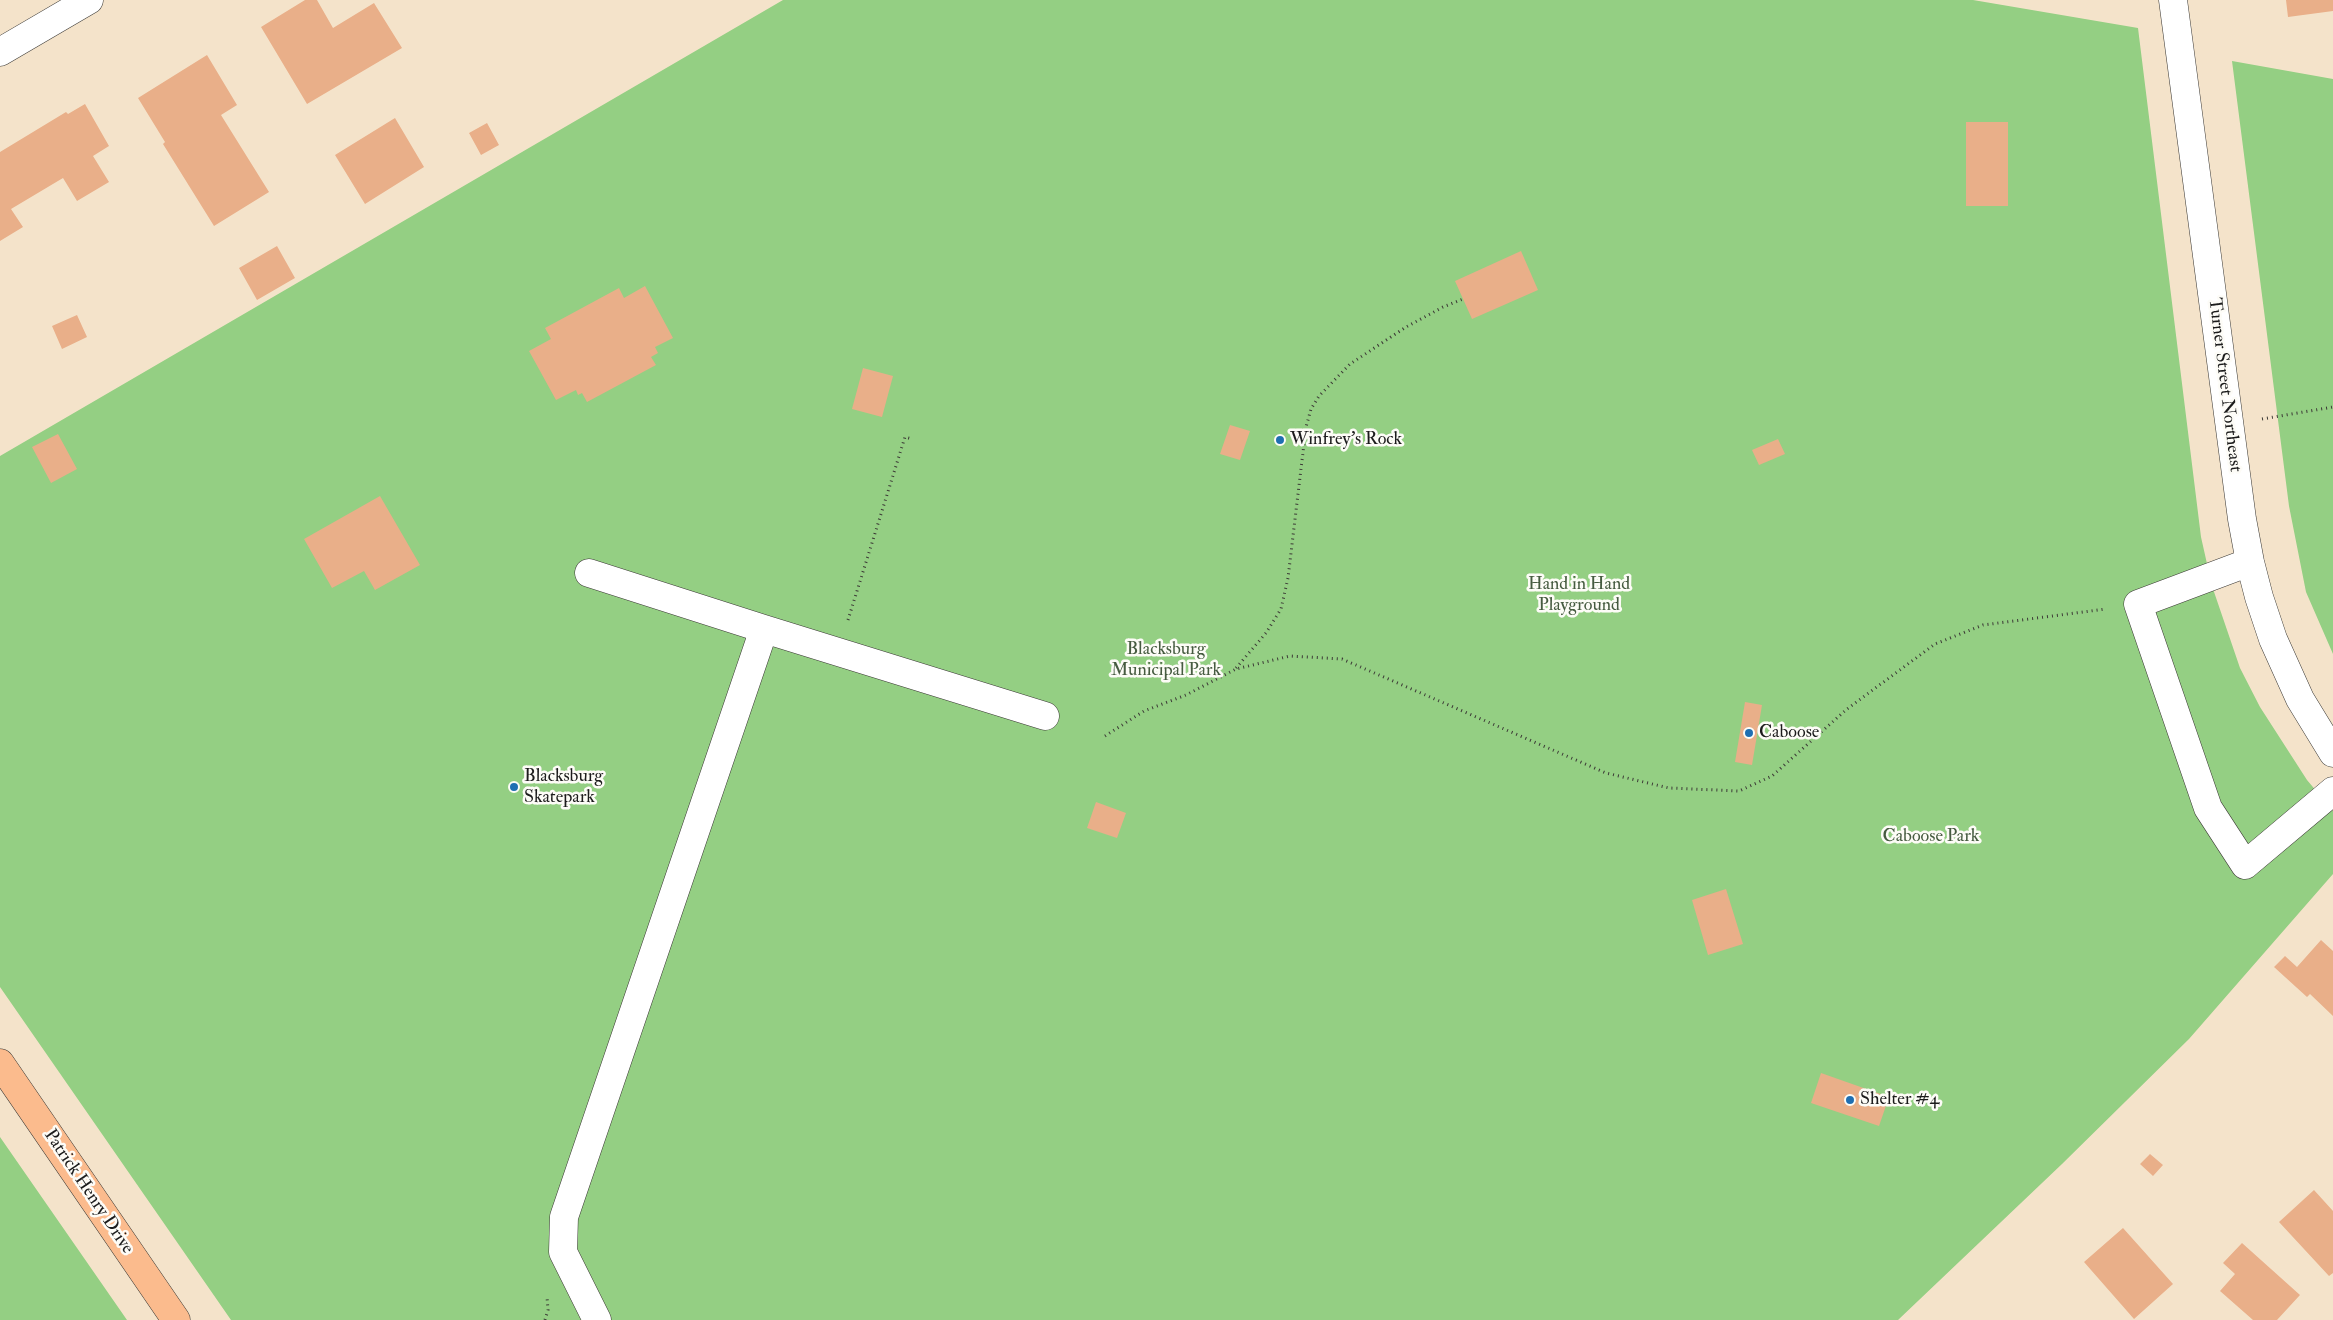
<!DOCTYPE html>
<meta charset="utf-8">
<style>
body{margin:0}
canvas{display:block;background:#f4e3ca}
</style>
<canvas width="2333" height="1320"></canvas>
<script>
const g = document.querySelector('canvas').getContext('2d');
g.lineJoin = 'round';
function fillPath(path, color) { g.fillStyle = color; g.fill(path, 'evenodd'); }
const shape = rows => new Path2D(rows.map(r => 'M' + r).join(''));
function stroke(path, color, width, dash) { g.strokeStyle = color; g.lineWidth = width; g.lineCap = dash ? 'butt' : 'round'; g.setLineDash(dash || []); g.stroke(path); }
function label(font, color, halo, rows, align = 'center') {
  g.font = font + ' "IM FELL Double Pica",serif'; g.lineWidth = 5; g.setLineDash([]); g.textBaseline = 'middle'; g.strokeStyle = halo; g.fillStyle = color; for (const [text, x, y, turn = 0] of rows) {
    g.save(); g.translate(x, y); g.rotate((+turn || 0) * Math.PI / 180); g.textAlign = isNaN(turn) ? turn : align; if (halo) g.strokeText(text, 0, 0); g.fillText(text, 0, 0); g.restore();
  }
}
const green = shape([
 [783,0,1973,0,2138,28,2201,537,2212,586,2240,668,2260,707,2307,780,2333,811,2333,874,2189,1039,2062,1164,1898,1320,231,1320,0,987,0,456],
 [2232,61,2333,79,2333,654,2306,592,2289,506],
 [0,1137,127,1320,0,1320]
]);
const building = shape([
 [305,0,317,0,333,28,374,3,402,48,307,104,261,27],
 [2286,0,2333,0,2333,11,2288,17],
 [207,55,237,105,221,115,269,192,214,226,163,144,165,142,138,98],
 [85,104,109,146,93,156,109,182,77,201,63,178,11,209,23,227,0,241,0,152,66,112,68,114],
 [395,118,424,167,365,204,335,155],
 [1966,122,2008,122,2008,206,1966,206],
 [487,123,499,145,481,155,469,133],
 [277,246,295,278,257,300,239,268],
 [1521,251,1538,290,1472,319,1455,281],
 [645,286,673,338,655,347,658,353,651,357,656,365,587,402,582,393,578,395,576,390,556,400,529,351,551,339,545,328,619,288,624,298],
 [77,315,87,337,62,349,52,326],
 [863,368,893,376,882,417,852,409],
 [1230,425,1250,431,1240,460,1220,454],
 [58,434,77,469,51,483,32,447],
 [1778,439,1785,454,1759,465,1752,450],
 [380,496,420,565,375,590,364,571,332,588,304,539],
 [1745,702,1762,705,1752,765,1735,762],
 [1096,802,1126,813,1117,838,1087,828],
 [1726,889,1743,944,1708,955,1692,900],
 [2321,940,2333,951,2333,1016,2310,994,2307,997,2274,967,2285,956,2297,967],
 [1821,1073,1889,1097,1879,1126,1811,1103],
 [2150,1154,2163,1165,2153,1176,2140,1164],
 [2314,1190,2333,1211,2333,1273,2329,1276,2279,1222],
 [2123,1228,2173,1284,2134,1319,2084,1262],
 [2242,1243,2300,1295,2277,1320,2253,1320,2220,1291,2235,1274,2223,1263]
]);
const path = shape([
 [2262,419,2333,407],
 [848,620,905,437,912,439],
 [1236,668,1266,633,1281,609,1288,578,1306,427,1311,409,1319,396,1350,364,1406,327,1443,307,1463,299],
 [1105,736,1144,711,1186,695,1236,669,1290,656,1342,659,1606,773,1669,788,1739,791,1772,776,1847,709,1935,644,1983,625,2106,609],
 [545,1320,548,1310,547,1297]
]);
const minor = shape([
 [2173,0,2242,519,2250,562,2259,597,2273,639,2300,699,2333,753],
 [0,52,89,0],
 [2250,562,2138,604,2208,808,2245,865,2333,791],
 [589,573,764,629,1045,716],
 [597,1320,563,1252,564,1217,764,629]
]);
const major = shape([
 [0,1063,176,1320]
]);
const markers = [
 [1280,440,5,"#1f6fb2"],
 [1749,733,5,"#1f6fb2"],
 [514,787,5,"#1f6fb2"],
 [1850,1100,5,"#1f6fb2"]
];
const streetNames = [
 ["Turner Street Northeast",2224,385,83],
 ["Patrick Henry Drive",88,1192,56]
];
const poiNames = [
 ["Winfrey’s Rock",1290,440],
 ["Caboose",1759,733],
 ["Blacksburg",524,777],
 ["Skatepark",524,798],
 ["Shelter #4",1860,1100]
];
const parkNames = [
 ["Hand in Hand",1579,585],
 ["Playground",1579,606],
 ["Blacksburg",1166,650],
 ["Municipal Park",1166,671],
 ["Caboose Park",1931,837]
];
fillPath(green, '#94cf83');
fillPath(building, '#e9af89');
stroke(minor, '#3c3a36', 29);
stroke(major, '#3c3a36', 29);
stroke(path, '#3c3a36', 3, [1, 4]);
stroke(minor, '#fff', 28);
stroke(major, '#fbbb8d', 28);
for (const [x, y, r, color] of markers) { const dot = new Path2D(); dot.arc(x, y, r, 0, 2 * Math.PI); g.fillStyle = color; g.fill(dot); stroke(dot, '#fdfcf7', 2); }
label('18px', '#1c1c1c', '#fdfcf7', streetNames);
label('18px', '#1c1c1c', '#fdfcf7', poiNames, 'left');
label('18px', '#465b40', '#fdfcf7', parkNames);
</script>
